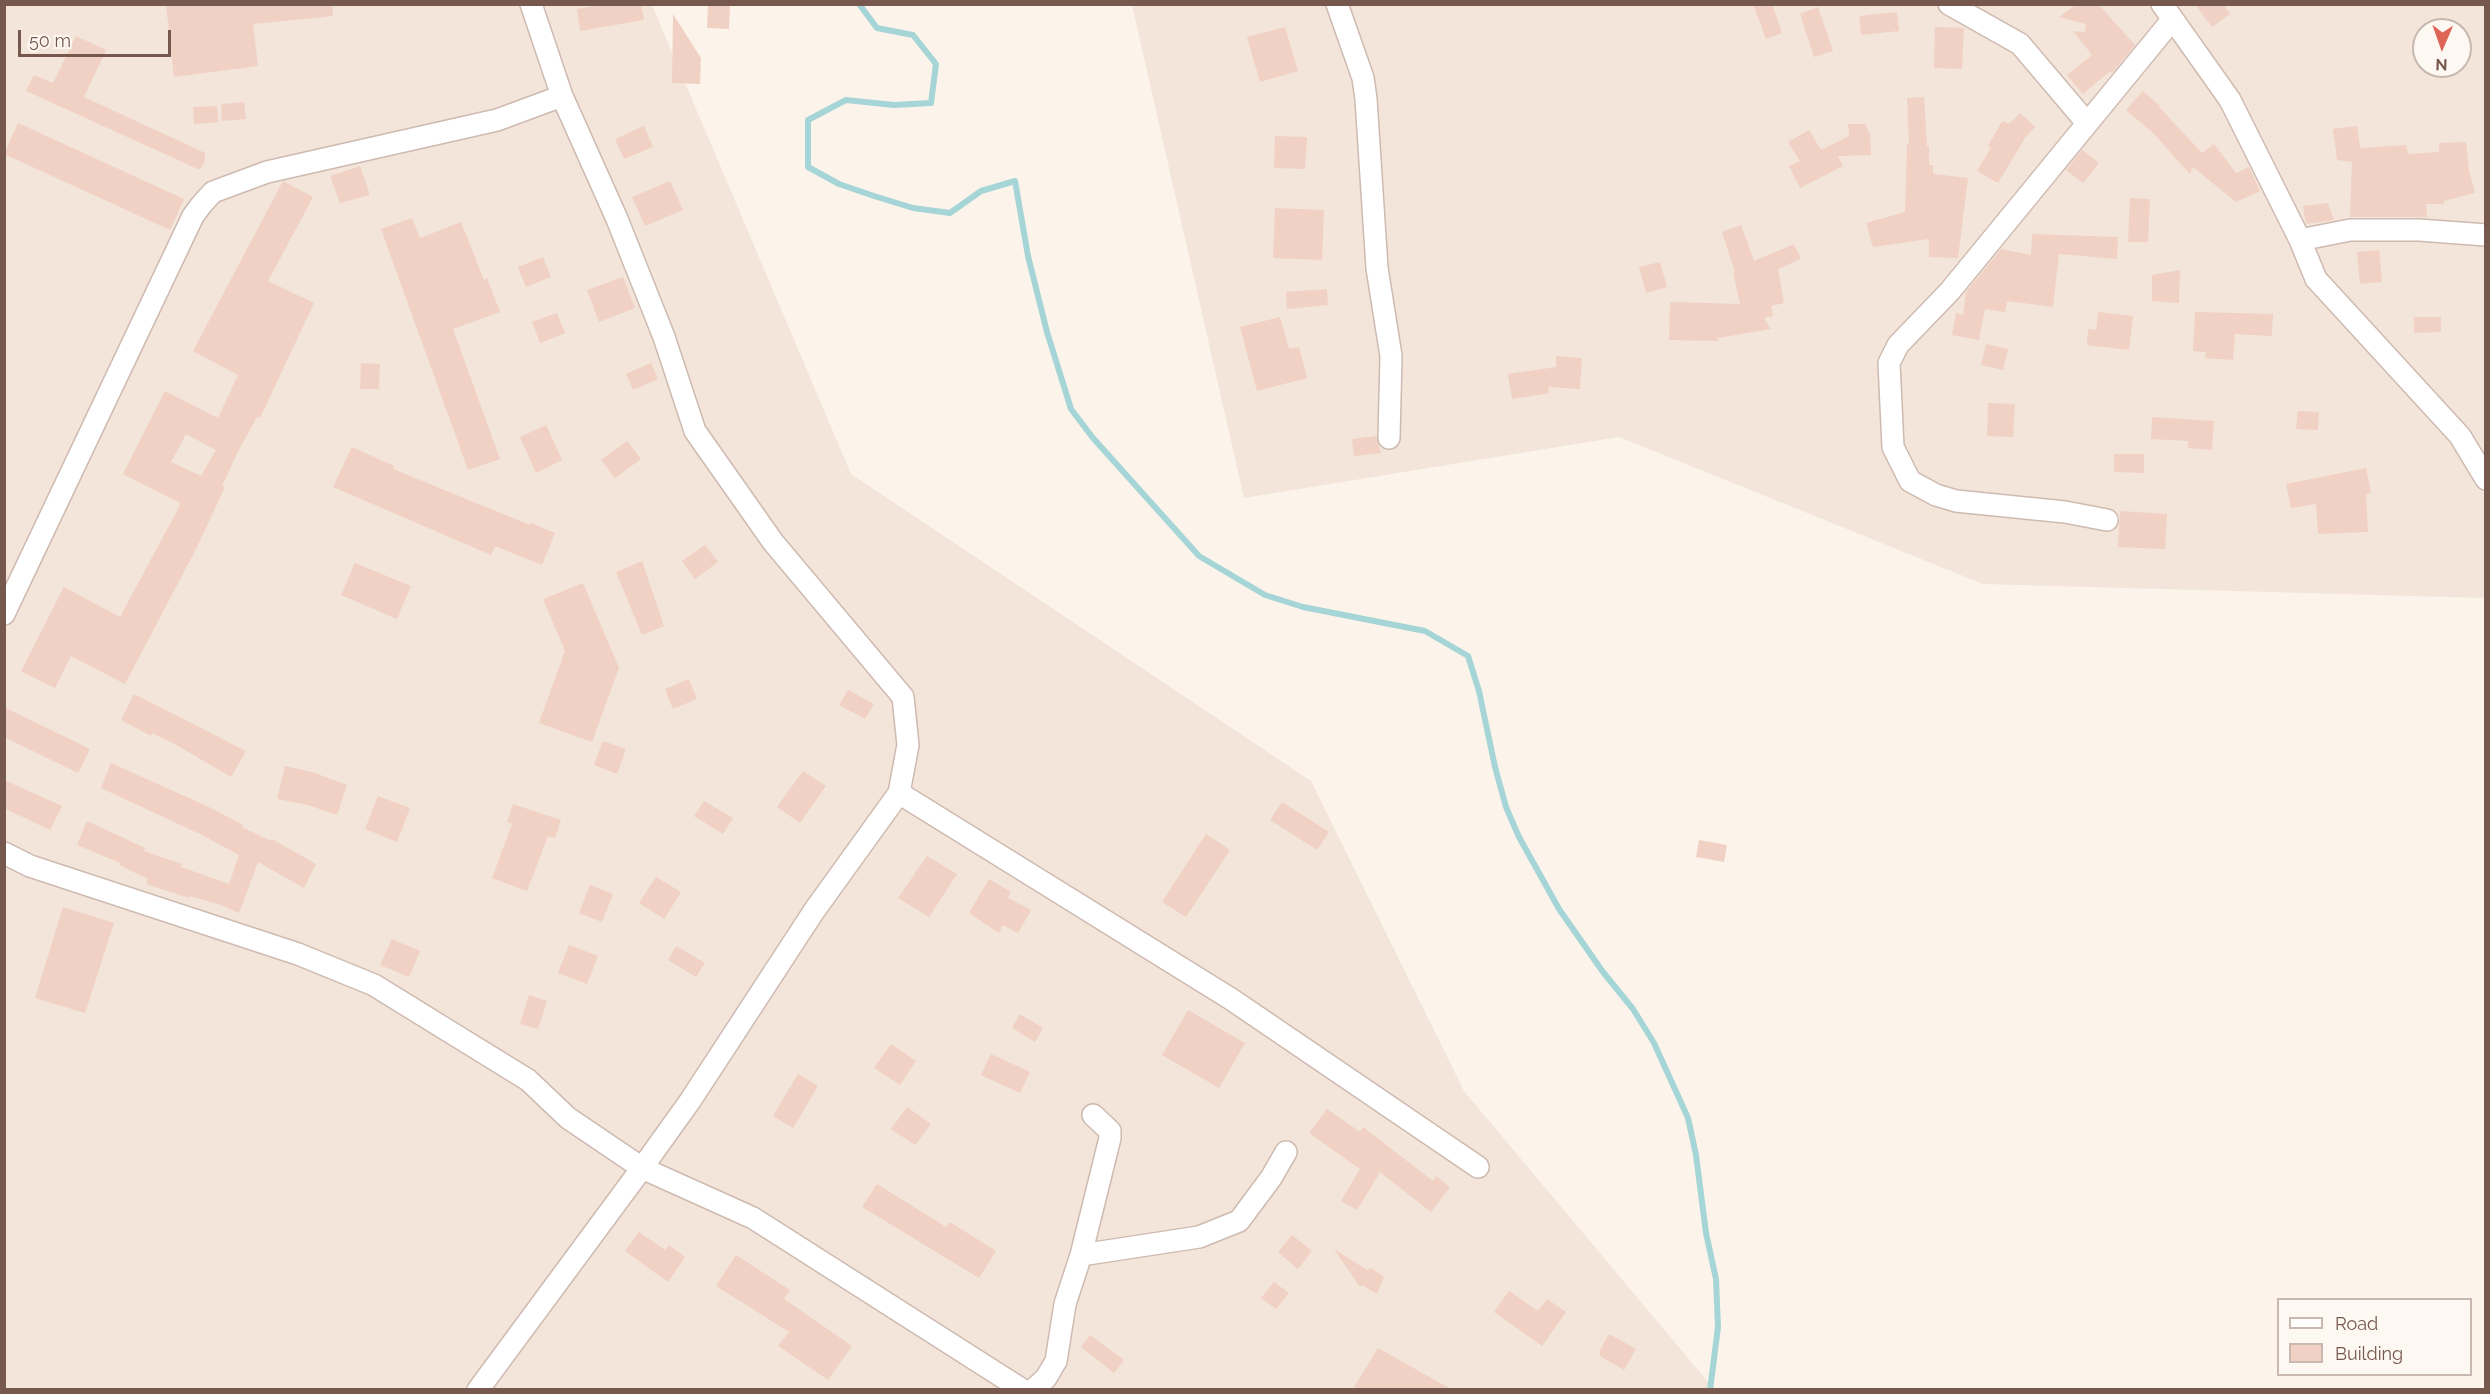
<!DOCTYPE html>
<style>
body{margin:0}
#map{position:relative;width:2490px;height:1394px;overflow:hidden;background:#fcf4eb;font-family:Raleway,sans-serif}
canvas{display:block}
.frame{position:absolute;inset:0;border:6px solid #77584e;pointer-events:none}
.legend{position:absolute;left:2277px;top:1298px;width:195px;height:78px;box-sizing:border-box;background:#fef8f2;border:2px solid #c8b8b0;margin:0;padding:8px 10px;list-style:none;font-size:18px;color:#77584e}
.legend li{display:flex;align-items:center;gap:12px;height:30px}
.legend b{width:30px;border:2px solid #c8b8b0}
.north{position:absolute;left:2412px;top:18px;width:60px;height:60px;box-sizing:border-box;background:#fef8f2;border:2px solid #c8b8b0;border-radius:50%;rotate:182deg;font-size:16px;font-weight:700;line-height:24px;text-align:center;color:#77584e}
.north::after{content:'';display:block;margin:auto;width:21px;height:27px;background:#df6657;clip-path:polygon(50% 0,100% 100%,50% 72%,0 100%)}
.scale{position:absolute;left:18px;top:30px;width:153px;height:27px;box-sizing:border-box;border:3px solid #77584e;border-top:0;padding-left:8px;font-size:18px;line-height:21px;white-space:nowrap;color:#77584e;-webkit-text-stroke:4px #fef8f2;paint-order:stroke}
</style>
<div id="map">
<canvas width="2490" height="1394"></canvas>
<div class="frame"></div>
<ul class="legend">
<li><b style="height:8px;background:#fff"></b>Road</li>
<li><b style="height:16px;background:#f0d1c4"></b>Building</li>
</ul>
<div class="north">N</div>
<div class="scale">50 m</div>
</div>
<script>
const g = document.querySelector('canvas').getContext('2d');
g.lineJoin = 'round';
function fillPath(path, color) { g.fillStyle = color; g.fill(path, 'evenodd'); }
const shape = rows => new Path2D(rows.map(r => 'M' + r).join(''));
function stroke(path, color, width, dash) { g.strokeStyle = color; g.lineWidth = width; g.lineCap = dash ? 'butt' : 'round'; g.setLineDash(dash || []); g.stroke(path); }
const residential = shape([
 [5,4,652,5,851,474,1311,781,1464,1091,1714,1389,5,1390],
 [1132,5,2485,5,2485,598,1983,584,1619,437,1244,498],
 [2424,30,2460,30,2460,66,2424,66]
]);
const stream = shape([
 [859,4,877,28,913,35,936,64,931,103,894,105,846,100,808,120,808,167,839,184,874,196,913,208,950,213,981,191,1015,181,1028,256,1047,332,1071,409,1093,438,1199,556,1265,595,1303,607,1425,631,1468,656,1479,691,1495,767,1506,807,1519,837,1559,909,1603,972,1633,1009,1654,1043,1688,1118,1696,1155,1706,1233,1716,1279,1718,1327,1710,1390]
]);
const building = shape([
 [166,4,332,4,333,16,253,24,258,66,174,77],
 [605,4,641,4,644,20,580,31,577,9],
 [708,4,730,4,729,29,707,28],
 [1753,4,1772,4,1782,33,1766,39],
 [2077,4,2098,4,2135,45,2112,73,2110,71,2083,94,2067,75,2092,55,2073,31,2085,32,2086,24,2059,17],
 [2195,4,2223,4,2230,14,2212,27],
 [1818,7,1833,51,1814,57,1800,14],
 [1897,12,1899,31,1861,35,1859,16],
 [673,14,701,58,700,84,672,83],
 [1285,27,1298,71,1260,82,1247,37],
 [1935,27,1964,28,1962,69,1934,68],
 [76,36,106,50,84,97,205,153,205,160,200,170,26,91,34,75,53,83],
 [2143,91,2160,106,2159,107,2202,153,2214,144,2236,173,2249,167,2260,191,2236,202,2193,167,2190,174,2153,133,2126,110],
 [1924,97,1927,146,1929,146,1929,165,1933,165,1933,174,1968,178,1958,258,1929,257,1929,239,1873,247,1866,223,1905,212,1907,144,1909,144,1907,98],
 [244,102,246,119,222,121,221,104],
 [217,106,218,122,194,124,193,107],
 [2020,113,2035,127,2025,138,1998,183,1977,171,1991,148,1988,146,2002,121,2009,124],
 [18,123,184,199,170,230,4,154],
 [1848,124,1865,124,1870,135,1871,155,1838,156,1843,166,1800,188,1789,166,1800,161,1788,142,1809,130,1821,150,1849,136],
 [644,126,653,147,624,159,615,139],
 [2357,126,2360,148,2406,145,2408,154,2439,152,2439,143,2466,142,2469,171,2475,193,2444,201,2444,204,2426,204,2427,217,2350,217,2352,162,2337,160,2333,129],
 [1275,136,1307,137,1305,169,1274,168],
 [2082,150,2099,163,2083,183,2066,170],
 [360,166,370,195,340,203,330,176],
 [283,181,313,197,268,281,314,303,260,418,257,417,237,453,222,486,225,487,197,547,125,684,71,656,55,688,21,671,64,587,120,617,178,509,180,503,123,474,165,391,218,418,238,375,193,351],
 [186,434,216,450,201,476,171,462],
 [670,181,683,210,645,226,632,197],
 [2130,198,2150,199,2148,242,2128,242],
 [2328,203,2334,220,2306,224,2303,206],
 [1275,208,1324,210,1322,260,1273,258],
 [412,218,420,238,461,222,484,280,487,278,500,312,453,329,500,459,468,470,381,229],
 [1741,225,1754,261,1794,244,1801,259,1778,269,1784,303,1771,306,1773,316,1764,318,1771,329,1718,338,1718,341,1669,340,1670,302,1740,304,1733,273,1735,272,1722,232],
 [2032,234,2118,237,2117,259,2059,254,2053,307,2007,301,2005,312,1985,309,1979,340,1952,335,1956,313,1963,315,1966,292,2001,249,2031,255],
 [2379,250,2382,282,2360,284,2357,252],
 [543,257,551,277,526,287,518,267],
 [1660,262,1667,287,1646,293,1639,267],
 [2180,270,2179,303,2152,301,2152,275],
 [623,277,635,308,599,322,587,290],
 [1327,289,1328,305,1287,309,1286,292],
 [2098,312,2133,316,2129,350,2087,345,2088,329,2096,330],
 [2195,312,2273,314,2272,336,2235,334,2233,360,2205,358,2206,352,2193,351],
 [557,313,565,333,540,343,532,322],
 [1280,317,1289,349,1299,347,1307,378,1257,391,1240,327],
 [2414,317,2441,317,2441,332,2414,333],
 [1986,344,2008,349,2003,370,1981,365],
 [1556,356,1582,358,1580,389,1548,387,1549,393,1512,399,1508,374,1556,367],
 [361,363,380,364,379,389,360,389],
 [651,363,658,379,633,390,626,374],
 [1988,403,2015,404,2013,437,1987,436],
 [2298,411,2319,412,2318,430,2296,429],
 [2152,417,2214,421,2212,450,2188,448,2188,441,2151,439],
 [546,425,562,460,536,473,520,437],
 [1376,436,1381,453,1354,456,1352,439],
 [627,441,641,459,615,478,601,460],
 [352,447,394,466,393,469,530,525,531,523,555,533,542,565,495,546,491,555,333,487],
 [2114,454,2144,454,2144,473,2114,472],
 [2366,468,2371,493,2366,494,2368,532,2318,534,2316,504,2291,508,2286,484],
 [2120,511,2167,514,2165,549,2118,547],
 [705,545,718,562,695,579,682,561],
 [642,561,664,626,642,635,616,572],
 [355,563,411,586,397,619,341,595],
 [583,583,619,668,592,742,539,723,565,651,543,599],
 [689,679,697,699,673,709,665,689],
 [848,690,874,704,865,719,839,705],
 [134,694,246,751,231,777,173,743,152,733,151,736,121,720],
 [4,707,90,749,78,773,4,737],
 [603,741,626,749,617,774,594,765],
 [111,763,209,807,243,825,242,827,271,841,272,839,316,864,304,888,258,862,239,913,221,905,190,896,189,898,146,884,148,879,119,865,120,863,77,845,87,821,145,848,144,851,182,864,181,867,229,884,239,855,202,835,101,788],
 [285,766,312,772,347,785,337,815,308,805,277,799],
 [803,771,826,786,800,823,777,807],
 [4,780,62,806,50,830,4,808],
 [378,796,410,808,397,842,365,829],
 [704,801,733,818,723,834,694,816],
 [1282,802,1329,832,1317,850,1270,820],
 [513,804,561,820,555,838,548,836,527,891,492,878,512,824,507,822],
 [1206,834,1230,850,1186,917,1162,902],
 [1699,840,1727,845,1724,862,1696,857],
 [927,856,957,874,929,917,898,898],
 [656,877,681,892,664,919,639,903],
 [989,879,1011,892,1008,898,1031,910,1018,933,1003,925,999,933,969,913],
 [590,885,613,894,602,922,579,913],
 [63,907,114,923,85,1013,35,998],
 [392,939,420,951,409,977,380,965],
 [569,945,598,956,587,984,558,973],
 [676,946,705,963,696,977,668,960],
 [529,995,547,1001,538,1029,520,1024],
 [1188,1010,1245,1043,1219,1088,1162,1055],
 [1020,1014,1043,1028,1035,1042,1012,1028],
 [891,1044,916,1061,900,1085,874,1068],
 [991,1054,1030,1072,1020,1093,981,1075],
 [798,1074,818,1086,793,1128,773,1116],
 [907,1107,931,1124,915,1145,891,1129],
 [1327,1109,1360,1132,1363,1127,1433,1181,1436,1176,1450,1187,1431,1212,1380,1172,1357,1210,1341,1201,1360,1169,1309,1133],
 [877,1184,946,1227,950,1222,996,1251,979,1278,862,1207],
 [639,1232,665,1250,669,1245,685,1257,668,1282,625,1251],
 [1292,1235,1312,1251,1298,1269,1278,1252],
 [1334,1249,1367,1270,1371,1268,1384,1277,1377,1294,1362,1285,1360,1287],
 [736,1255,790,1290,784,1299,852,1346,828,1380,778,1346,789,1332,716,1286],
 [1274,1282,1289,1293,1276,1309,1261,1298],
 [1509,1291,1538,1311,1547,1299,1566,1312,1542,1346,1494,1312],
 [1609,1334,1636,1349,1624,1370,1600,1356,1600,1350],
 [1090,1335,1124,1360,1114,1373,1081,1347],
 [1378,1348,1451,1389,1353,1389]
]);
const minor = shape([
 [1337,4,1363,78,1366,99,1377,268,1391,356,1389,438],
 [1949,4,2020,44,2087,123],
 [2162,4,2230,100,2300,240,2316,279,2460,436,2486,479],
 [2300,240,2350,230,2419,230,2486,235],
 [2107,520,2065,512,1956,501,1936,495,1910,481,1893,447,1889,363,1898,345,1950,291,2172,20],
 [4,614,193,216,202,204,213,192,267,172,497,120,562,96,531,4],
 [899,793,1231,999,1478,1167],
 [4,853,30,866,298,954,374,985,528,1080,568,1118,642,1168,690,1101,814,911,899,793,908,745,903,697,773,542,695,431,664,337,617,219,562,96],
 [1081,1255,1199,1237,1239,1221,1271,1178,1286,1152],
 [478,1390,642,1168,753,1218,1023,1390],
 [1033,1390,1046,1378,1056,1361,1065,1304,1081,1255,1110,1138,1110,1131,1093,1115]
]);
fillPath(residential, '#f3e5da');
stroke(stream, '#a6d5d7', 6);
fillPath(building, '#f0d1c4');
stroke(minor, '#cebab0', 24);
stroke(minor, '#fff', 21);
</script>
